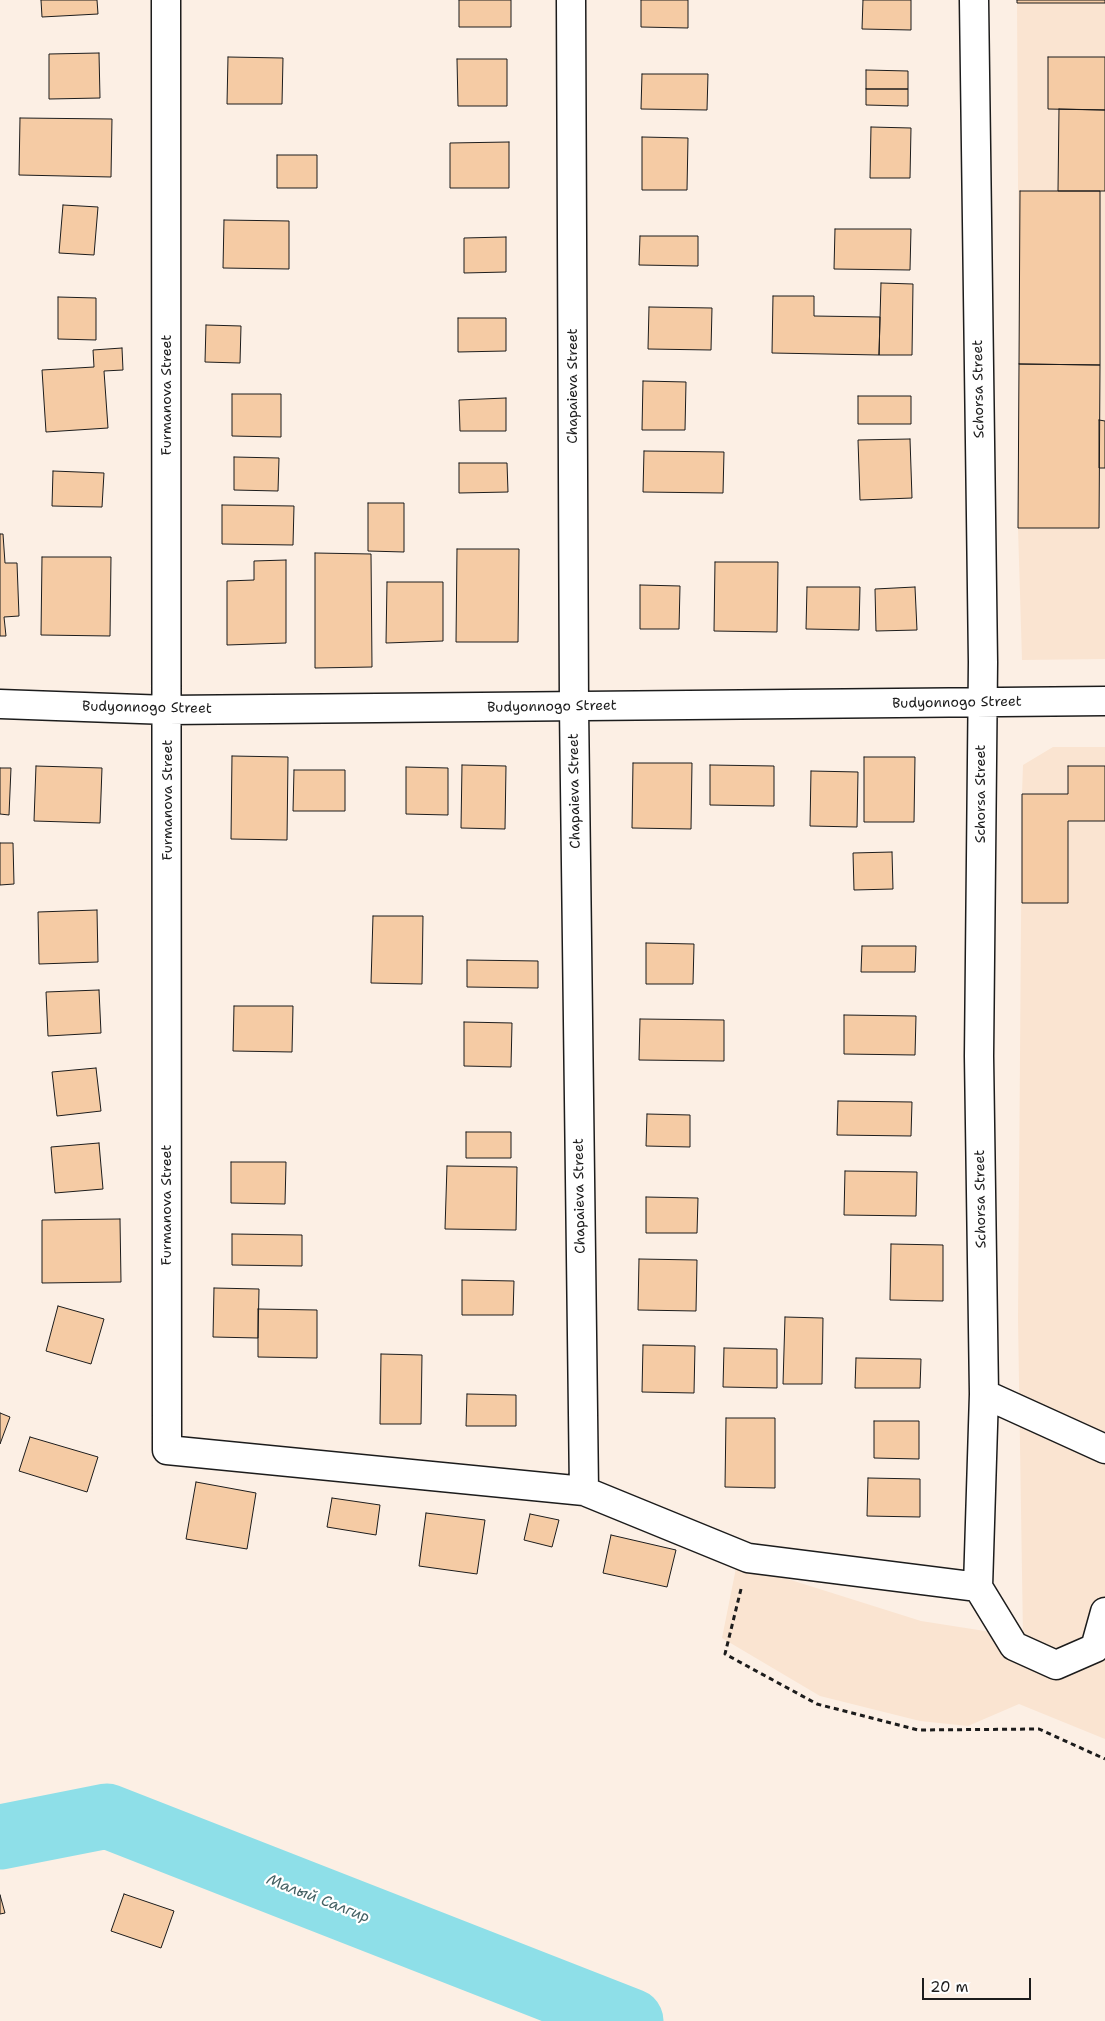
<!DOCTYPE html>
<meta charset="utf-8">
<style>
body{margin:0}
#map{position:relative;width:1105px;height:2021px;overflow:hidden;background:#fcefe4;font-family:"Shantell Sans",sans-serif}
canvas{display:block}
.scale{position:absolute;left:922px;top:1978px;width:109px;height:22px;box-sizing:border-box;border:2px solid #1c1c1c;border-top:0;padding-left:6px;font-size:15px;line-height:18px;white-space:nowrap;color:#1c1c1c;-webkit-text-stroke:4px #fff;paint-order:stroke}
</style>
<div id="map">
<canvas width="1105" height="2021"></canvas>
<div class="scale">20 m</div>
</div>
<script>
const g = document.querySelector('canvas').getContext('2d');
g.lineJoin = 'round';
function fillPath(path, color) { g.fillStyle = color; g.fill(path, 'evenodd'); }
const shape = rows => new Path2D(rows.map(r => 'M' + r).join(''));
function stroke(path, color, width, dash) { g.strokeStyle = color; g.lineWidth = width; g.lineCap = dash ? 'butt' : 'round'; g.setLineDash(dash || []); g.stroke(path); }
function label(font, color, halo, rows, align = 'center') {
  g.font = font + ' "Shantell Sans",sans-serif'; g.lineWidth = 4.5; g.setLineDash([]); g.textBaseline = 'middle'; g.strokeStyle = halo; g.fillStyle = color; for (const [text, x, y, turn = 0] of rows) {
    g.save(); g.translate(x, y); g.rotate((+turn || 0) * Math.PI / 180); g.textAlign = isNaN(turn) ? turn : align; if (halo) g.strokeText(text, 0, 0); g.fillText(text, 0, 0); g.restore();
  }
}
const built = shape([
 [1017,0,1105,0,1105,659,1022,660,1018,528,1019,364],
 [1053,747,1105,747,1105,1739,1019,1704,968,1726,920,1721,820,1696,722,1638,737,1563,921,1621,1023,1637,1018,1318,1022,794,1023,765]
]);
const river = shape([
 [0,1837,107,1816,631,2021]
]);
const building = shape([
 [41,0,97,0,98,14,42,17,41,0],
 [459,0,511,0,511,27,459,27,459,0],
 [641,0,688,0,688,28,641,27,641,0],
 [863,0,911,0,911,30,862,29,863,0],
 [1017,0,1105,0,1105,3,1017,3,1017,0],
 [99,53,100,98,49,99,49,54,99,53],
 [228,57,283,58,282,104,227,104,228,57],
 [1048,57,1105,57,1105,110,1048,109,1048,57],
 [457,59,507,59,507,106,458,106,457,59],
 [866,70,908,71,908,89,866,89,866,70],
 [642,74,708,74,707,110,641,109,642,74],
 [866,89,908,89,908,106,866,105,866,89],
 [1059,109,1105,110,1105,191,1058,191,1059,109],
 [20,118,112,119,111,177,19,175,20,118],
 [871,127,911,128,910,178,870,178,871,127],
 [642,137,688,138,687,190,642,190,642,137],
 [509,142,509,188,450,188,450,143,509,142],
 [277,155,317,155,317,188,277,188,277,155],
 [1020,191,1100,191,1100,365,1019,364,1020,191],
 [63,205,98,207,94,255,59,253,63,205],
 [224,220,289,221,289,269,223,268,224,220],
 [835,229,911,229,910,270,834,269,835,229],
 [640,236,698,236,698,266,639,265,640,236],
 [506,237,506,272,464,273,464,238,506,237],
 [881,283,913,284,912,355,879,355,881,283],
 [773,296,814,296,814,316,880,317,879,355,772,353,773,296],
 [58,297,96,298,96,340,58,339,58,297],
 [649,307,712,308,711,350,648,349,649,307],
 [458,318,506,318,506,351,458,352,458,318],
 [206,325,241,326,240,363,205,362,206,325],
 [122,348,123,370,104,371,108,428,46,432,42,370,94,367,93,350,122,348],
 [1019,364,1100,365,1099,528,1018,528,1019,364],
 [643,381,686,382,685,430,642,430,643,381],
 [232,394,281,394,281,437,232,436,232,394],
 [858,396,911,396,911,424,858,424,858,396],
 [506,398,506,431,460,431,459,400,506,398],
 [1099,420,1105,421,1105,468,1099,468,1099,420],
 [910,439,912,498,860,500,858,440,910,439],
 [644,451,724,452,723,493,643,492,644,451],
 [234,457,279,458,278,491,234,490,234,457],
 [459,463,507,463,508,492,459,493,459,463],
 [53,471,104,473,102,507,52,506,53,471],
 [368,503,404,503,404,552,368,551,368,503],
 [222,505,294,506,293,545,222,544,222,505],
 [0,534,3,534,5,563,17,563,19,616,4,617,6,636,0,636,0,534],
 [457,549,519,549,518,642,456,642,457,549],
 [315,553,371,554,372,667,315,668,315,553],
 [42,557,111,557,110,636,41,635,42,557],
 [286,560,286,643,227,645,227,581,254,580,254,561,286,560],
 [715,562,778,562,777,632,714,631,715,562],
 [387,582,443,582,443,641,386,643,387,582],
 [640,585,680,586,679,629,640,629,640,585],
 [807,587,860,587,859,630,806,629,807,587],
 [915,587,917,630,876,631,875,589,915,587],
 [232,756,288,757,287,840,231,839,232,756],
 [864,757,915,757,914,822,864,822,864,757],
 [633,763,692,763,691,829,632,828,633,763],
 [462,765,506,766,505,829,461,828,462,765],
 [710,765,774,766,774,806,710,805,710,765],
 [36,766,102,768,100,823,34,821,36,766],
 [1068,766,1105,766,1105,821,1068,821,1068,903,1022,903,1022,794,1068,794,1068,766],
 [406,767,448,768,448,815,406,814,406,767],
 [0,768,11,768,9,815,0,814,0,768],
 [294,770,345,770,345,811,293,811,294,770],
 [811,771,858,772,857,827,810,826,811,771],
 [0,843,13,843,14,884,0,885,0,843],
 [892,852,893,889,854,890,853,853,892,852],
 [97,910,98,962,39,964,38,912,97,910],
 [373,916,423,916,422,984,371,983,373,916],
 [646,943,694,944,693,984,646,984,646,943],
 [862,946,916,946,915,972,861,972,862,946],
 [467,960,538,961,538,988,467,987,467,960],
 [99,990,101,1033,48,1036,46,992,99,990],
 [234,1006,293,1006,292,1052,233,1051,234,1006],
 [844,1015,916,1016,915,1055,844,1054,844,1015],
 [640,1019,724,1020,724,1061,639,1060,640,1019],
 [464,1022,512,1023,511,1067,464,1066,464,1022],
 [96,1068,101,1111,57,1116,52,1072,96,1068],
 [838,1101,912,1102,911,1136,837,1135,838,1101],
 [647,1114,690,1115,690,1147,646,1146,647,1114],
 [466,1132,511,1132,511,1158,466,1158,466,1132],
 [99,1143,103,1189,55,1193,51,1147,99,1143],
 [231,1162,286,1162,285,1204,231,1203,231,1162],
 [447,1166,517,1167,516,1230,445,1229,447,1166],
 [845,1171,917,1172,916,1216,844,1215,845,1171],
 [646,1197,698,1198,697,1233,646,1233,646,1197],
 [120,1219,121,1282,42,1283,42,1220,120,1219],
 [232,1234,302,1235,302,1266,232,1265,232,1234],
 [891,1244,943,1245,943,1301,890,1300,891,1244],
 [639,1259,697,1260,696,1311,638,1310,639,1259],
 [462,1280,514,1281,513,1315,462,1315,462,1280],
 [214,1288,259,1289,258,1338,213,1337,214,1288],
 [58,1306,104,1319,91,1364,46,1351,58,1306],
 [258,1309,317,1310,317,1358,258,1357,258,1309],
 [785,1317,823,1318,822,1384,783,1384,785,1317],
 [643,1345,695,1346,694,1393,642,1392,643,1345],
 [724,1348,777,1349,777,1388,723,1387,724,1348],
 [381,1354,422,1355,421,1424,380,1424,381,1354],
 [856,1358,921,1359,920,1388,855,1388,856,1358],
 [467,1394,516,1395,516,1426,466,1426,467,1394],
 [0,1413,10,1417,0,1444,0,1413],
 [726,1418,775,1418,775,1488,725,1487,726,1418],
 [874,1421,919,1421,919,1459,874,1458,874,1421],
 [30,1437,98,1457,87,1492,19,1471,30,1437],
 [868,1478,920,1479,920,1517,867,1516,868,1478],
 [196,1482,256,1493,247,1549,186,1539,196,1482],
 [332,1498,380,1505,376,1535,327,1527,332,1498],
 [426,1513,485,1520,477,1574,419,1566,426,1513],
 [530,1514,559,1520,552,1547,524,1540,530,1514],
 [611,1535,676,1550,667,1587,603,1573,611,1535],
 [124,1894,174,1911,161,1948,111,1931,124,1894],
 [0,1895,5,1913,0,1914,0,1895]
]);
const path = shape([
 [741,1589,725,1654,817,1704,918,1730,1039,1729,1105,1759]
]);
const minor = shape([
 [166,0,167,1450,584,1491,748,1558,978,1587],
 [571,0,574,707,584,1491],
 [974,0,983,662,979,1056,984,1394,978,1587],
 [0,704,168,710,1105,701],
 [984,1394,1105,1449],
 [978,1587,1014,1646,1056,1665,1095,1648,1105,1612]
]);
const streetNames = [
 ["Chapaieva Street",573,386,-90],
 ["Schorsa Street",979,389,-91],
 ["Furmanova Street",167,395,-90],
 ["Budyonnogo Street",957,703,-1],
 ["Budyonnogo Street",552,707,-1],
 ["Budyonnogo Street",147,708,1],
 ["Chapaieva Street",575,791,-91],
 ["Schorsa Street",981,794,-90],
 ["Furmanova Street",168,800,-90],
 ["Chapaieva Street",580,1196,-91],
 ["Schorsa Street",981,1199,-91],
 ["Furmanova Street",167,1205,-90]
];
const waterNames = [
 ["Малый Салгир",318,1899,21]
];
fillPath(built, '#fae4d1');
stroke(river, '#8edfe8', 65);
fillPath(building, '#f5cba4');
stroke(building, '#1c1c1c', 1);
stroke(minor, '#1c1c1c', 31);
stroke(path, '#1c1c1c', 3, [5, 4]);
stroke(minor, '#fff', 28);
label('14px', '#1c1c1c', '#fff', streetNames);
label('italic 15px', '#446063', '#fff', waterNames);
</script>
